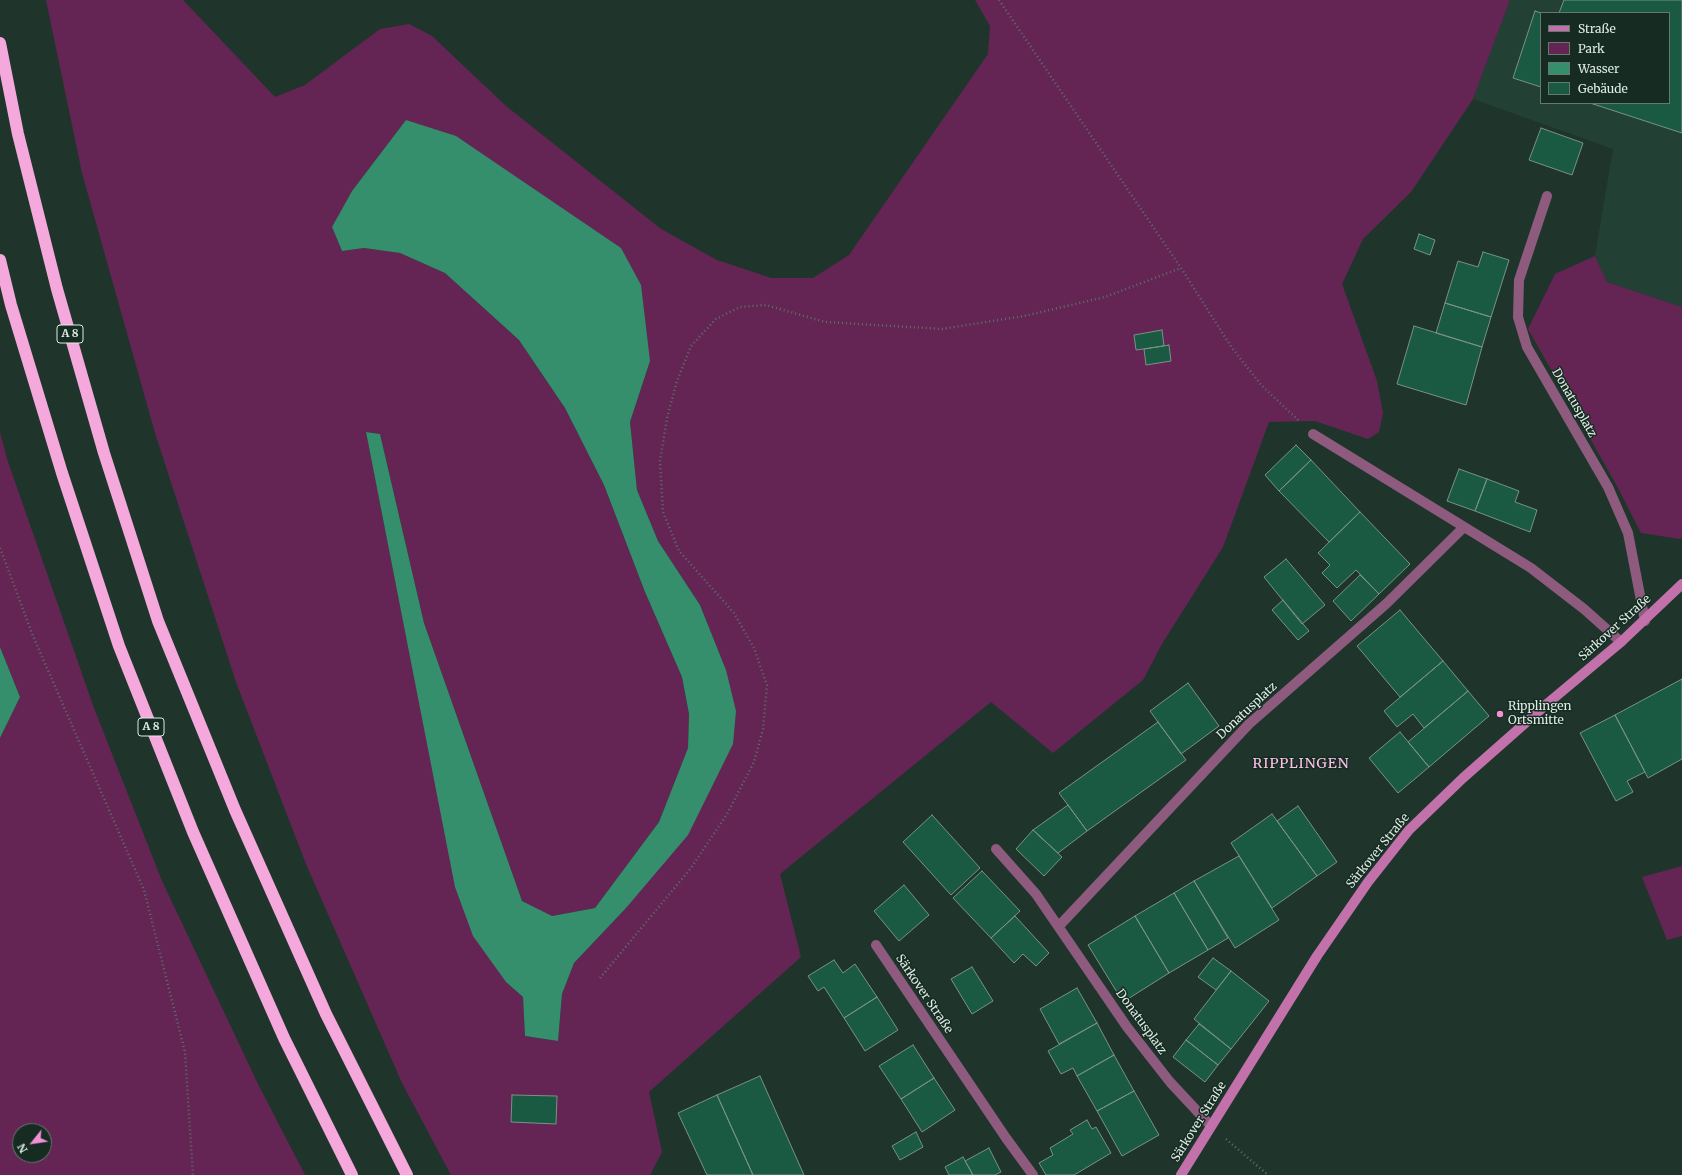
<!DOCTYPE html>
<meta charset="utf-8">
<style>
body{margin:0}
#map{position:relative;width:1682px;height:1175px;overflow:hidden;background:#1f352c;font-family:Merriweather,serif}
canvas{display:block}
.legend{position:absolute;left:1540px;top:12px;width:130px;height:92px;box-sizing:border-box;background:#162b22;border:1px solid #667870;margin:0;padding:5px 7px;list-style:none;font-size:12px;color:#dfece6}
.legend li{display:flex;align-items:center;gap:8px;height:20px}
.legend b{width:20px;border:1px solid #667870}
.north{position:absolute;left:12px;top:1123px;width:40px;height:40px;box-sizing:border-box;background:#162b22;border:1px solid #667870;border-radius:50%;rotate:240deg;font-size:11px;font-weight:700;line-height:16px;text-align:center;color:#dfece6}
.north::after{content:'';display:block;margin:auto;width:14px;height:18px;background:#f391d6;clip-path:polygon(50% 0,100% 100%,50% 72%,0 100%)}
</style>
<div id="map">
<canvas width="1682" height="1175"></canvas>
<ul class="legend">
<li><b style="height:5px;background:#c371ab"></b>Straße</li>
<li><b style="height:11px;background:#642554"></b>Park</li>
<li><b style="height:11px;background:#358e6c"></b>Wasser</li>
<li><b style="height:11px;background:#1b5a42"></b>Gebäude</li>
</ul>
<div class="north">N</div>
</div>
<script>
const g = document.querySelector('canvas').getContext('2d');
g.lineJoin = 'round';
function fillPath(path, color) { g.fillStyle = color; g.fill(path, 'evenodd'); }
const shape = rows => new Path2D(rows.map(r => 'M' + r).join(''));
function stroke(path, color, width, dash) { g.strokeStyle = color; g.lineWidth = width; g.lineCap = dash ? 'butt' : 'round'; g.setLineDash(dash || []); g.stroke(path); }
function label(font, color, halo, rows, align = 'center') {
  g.font = font + ' Merriweather,serif'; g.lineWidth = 3; g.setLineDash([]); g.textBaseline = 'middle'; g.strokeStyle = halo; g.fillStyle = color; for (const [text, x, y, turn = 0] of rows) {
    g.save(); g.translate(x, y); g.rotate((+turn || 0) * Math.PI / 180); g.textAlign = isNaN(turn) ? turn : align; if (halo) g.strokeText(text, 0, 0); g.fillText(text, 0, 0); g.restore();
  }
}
const built = shape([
 [1510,0,1682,0,1682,307,1607,282,1595,256,1613,149,1473,99],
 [1541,13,1669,13,1669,103,1541,103]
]);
const green = shape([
 [46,0,183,0,275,97,305,85,380,29,409,24,432,36,506,106,661,229,717,260,771,278,813,278,849,255,988,54,990,26,975,0,1510,0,1473,99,1411,192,1363,239,1342,284,1377,381,1383,413,1379,432,1368,439,1315,421,1269,422,1223,547,1162,644,1143,680,1053,753,991,702,780,874,801,957,649,1092,662,1152,650,1175,451,1175,402,1083,306,864,236,682,155,433,82,173],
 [406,120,650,361,630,422,637,490,658,541,700,605,726,670,626,908,574,963,562,994,558,1041,525,1036,523,997,506,982,436,786,366,432,380,434,424,623,522,901,551,916,595,908,659,822,688,748,689,714,682,677,645,592,604,485,565,408,519,340,445,273,400,253,364,248,342,251,332,227,352,191],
 [1595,256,1607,282,1682,307,1682,537,1680,539,1641,533,1617,486,1528,329,1555,274],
 [0,432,7,459,94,708,162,881,258,1084,305,1175,0,1175,0,738,20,697,0,647],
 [20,1131,44,1131,44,1155,20,1155],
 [1682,866,1682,936,1667,940,1642,877]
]);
const water = shape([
 [406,120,456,136,621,248,641,285,650,361,630,422,637,490,658,541,700,605,726,670,736,711,733,744,688,835,626,908,574,963,562,994,558,1041,525,1036,523,997,506,982,473,936,455,887,366,432,380,434,424,623,522,901,552,916,595,908,659,822,688,748,689,714,682,677,645,592,604,485,565,408,519,340,445,273,400,253,364,248,342,251,332,227,352,191],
 [0,647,20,697,0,738]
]);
const building = shape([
 [1564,0,1682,0,1682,133,1590,103,1669,103,1669,13,1559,13,1564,0],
 [1535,11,1541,13,1541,87,1513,78,1535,11],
 [1541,128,1583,143,1572,175,1529,160,1541,128],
 [1419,234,1435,240,1430,255,1414,249,1419,234],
 [1483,252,1509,260,1491,317,1445,303,1458,261,1478,267,1483,252],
 [1445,303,1491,317,1482,347,1436,333,1445,303],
 [1414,326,1482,347,1466,405,1397,384,1414,326],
 [1162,330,1164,346,1136,350,1134,335,1162,330],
 [1169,345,1171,361,1146,365,1144,349,1169,345],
 [1296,445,1311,460,1279,491,1265,475,1296,445],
 [1311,460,1360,512,1329,542,1279,491,1311,460],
 [1459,469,1487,479,1475,511,1447,501,1459,469],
 [1487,479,1519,491,1515,502,1537,510,1530,532,1475,511,1487,479],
 [1360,512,1410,564,1379,594,1356,570,1337,588,1322,573,1330,565,1318,553,1360,512],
 [1286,559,1325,605,1302,624,1264,577,1286,559],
 [1360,575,1379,594,1351,621,1333,601,1360,575],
 [1283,600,1309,631,1298,640,1272,610,1283,600],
 [1400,610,1443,661,1400,697,1357,646,1400,610],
 [1443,661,1468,691,1424,728,1413,714,1397,727,1384,711,1443,661],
 [1682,679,1682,759,1648,778,1615,715,1682,679],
 [1188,683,1219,726,1181,754,1150,711,1188,683],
 [1468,691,1489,716,1429,767,1408,742,1468,691],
 [1615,715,1645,772,1627,781,1633,792,1616,801,1580,733,1615,715],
 [1158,722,1186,760,1087,831,1059,793,1158,722],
 [1400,732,1429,767,1398,793,1369,758,1400,732],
 [1068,805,1087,831,1058,853,1033,830,1068,805],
 [1298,806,1337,862,1317,876,1277,821,1298,806],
 [1272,814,1317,876,1272,908,1231,843,1272,814],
 [932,815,980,868,951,895,903,842,932,815],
 [1033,830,1062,857,1044,876,1016,849,1033,830],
 [1239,856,1279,920,1235,948,1194,881,1239,856],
 [982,871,1020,911,991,938,953,898,982,871],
 [1194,881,1228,938,1208,950,1174,893,1194,881],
 [904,885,929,915,899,941,874,911,904,885],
 [1174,893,1208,950,1169,973,1135,916,1174,893],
 [1015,916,1049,953,1036,966,1023,954,1014,963,991,938,1015,916],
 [1135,916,1169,973,1123,1002,1088,945,1135,916],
 [1213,958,1231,971,1216,990,1198,977,1213,958],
 [834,960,843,973,855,964,877,997,844,1018,824,987,818,991,808,976,834,960],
 [972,967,993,1001,972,1014,951,979,972,967],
 [1231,971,1269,1001,1231,1049,1194,1019,1231,971],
 [1077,988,1097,1023,1059,1044,1040,1009,1077,988],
 [877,997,898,1030,865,1051,844,1018,877,997],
 [1097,1023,1114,1055,1077,1076,1073,1068,1061,1074,1048,1051,1097,1023],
 [1199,1024,1231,1049,1218,1065,1186,1040,1199,1024],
 [1186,1040,1218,1065,1205,1082,1173,1057,1186,1040],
 [913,1045,934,1078,901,1099,879,1066,913,1045],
 [1114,1055,1134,1091,1097,1111,1077,1076,1114,1055],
 [760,1076,804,1175,753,1175,717,1095,760,1076],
 [934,1078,955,1110,922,1132,901,1099,934,1078],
 [1134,1091,1159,1135,1122,1156,1097,1111,1134,1091],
 [512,1095,557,1096,556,1124,511,1122,512,1095],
 [717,1095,753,1175,707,1175,678,1113,717,1095],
 [1087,1120,1092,1129,1096,1127,1111,1153,1074,1175,1046,1175,1039,1163,1053,1155,1050,1148,1073,1134,1070,1130,1087,1120],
 [916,1132,923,1147,900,1160,892,1146,916,1132],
 [989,1148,1001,1172,995,1175,973,1175,965,1161,989,1148],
 [963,1157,973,1175,949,1175,945,1167,963,1157]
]);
const path = shape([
 [999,0,1181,268,1232,348,1262,386,1299,421],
 [0,548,33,636,144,890,185,1052,193,1175],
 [600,978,691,868,727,814,754,762,763,729,767,685,754,648,734,613,679,551,663,512,660,461,667,418,677,381,691,346,716,319,740,307,766,305,825,322,942,329,1024,316,1105,297,1181,268],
 [1226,1139,1268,1175]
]);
const lane = shape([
 [1547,196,1519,280,1518,317,1527,347,1608,487,1628,533,1645,621],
 [876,945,1006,1138,1033,1175]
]);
const street = shape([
 [1313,434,1531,568,1584,609,1621,642],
 [996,849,1036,894,1127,1027,1170,1082,1211,1126],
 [1059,926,1249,724,1386,604,1464,527]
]);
const secondary = shape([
 [1181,1175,1317,956,1368,882,1409,830,1463,778,1548,703,1621,642,1682,584]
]);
const highway = shape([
 [0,43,18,134,57,289,104,453,158,621,235,810,326,1014,407,1175],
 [0,260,11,305,62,473,119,646,193,832,284,1038,352,1175]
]);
const markers = [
 [1500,714,4,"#f391d6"]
];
const shields = [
 [70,334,26],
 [151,727,26]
];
const shieldNames = [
 ["A 8",70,334],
 ["A 8",151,727]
];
const streetNames = [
 ["Donatusplatz",1574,403,60],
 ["Särkover Straße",1615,628,-42],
 ["Donatusplatz",1247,711,-43],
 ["Särkover Straße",1378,851,-51],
 ["Särkover Straße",924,994,56],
 ["Donatusplatz",1141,1022,54],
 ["Särkover Straße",1199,1122,-58]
];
const poiNames = [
 ["Ripplingen",1508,707],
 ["Ortsmitte",1508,721]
];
const quarterNames = [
 ["RIPPLINGEN",1301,764]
];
fillPath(built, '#234035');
fillPath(green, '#642554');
fillPath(water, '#358e6c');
fillPath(building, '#1b5a42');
stroke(building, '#799286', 1);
stroke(path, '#5d7068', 2.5, [1, 3]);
stroke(lane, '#8e5b7e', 10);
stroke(street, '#8e5b7e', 10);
stroke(secondary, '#c371ab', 10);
stroke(highway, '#f4a8dc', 12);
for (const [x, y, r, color] of markers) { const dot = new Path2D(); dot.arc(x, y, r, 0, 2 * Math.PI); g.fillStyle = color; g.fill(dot); stroke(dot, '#162b22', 1.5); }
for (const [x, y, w] of shields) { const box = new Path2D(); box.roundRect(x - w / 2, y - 9, w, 18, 3); g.fillStyle = '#162b22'; g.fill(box); stroke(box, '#dfece6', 1); }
label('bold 11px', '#dfece6', null, shieldNames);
label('12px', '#dfece6', '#162b22', streetNames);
label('12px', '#dfece6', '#162b22', poiNames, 'left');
g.letterSpacing = '1px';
label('14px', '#fbc2e8', '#162b22', quarterNames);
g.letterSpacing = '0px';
</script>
